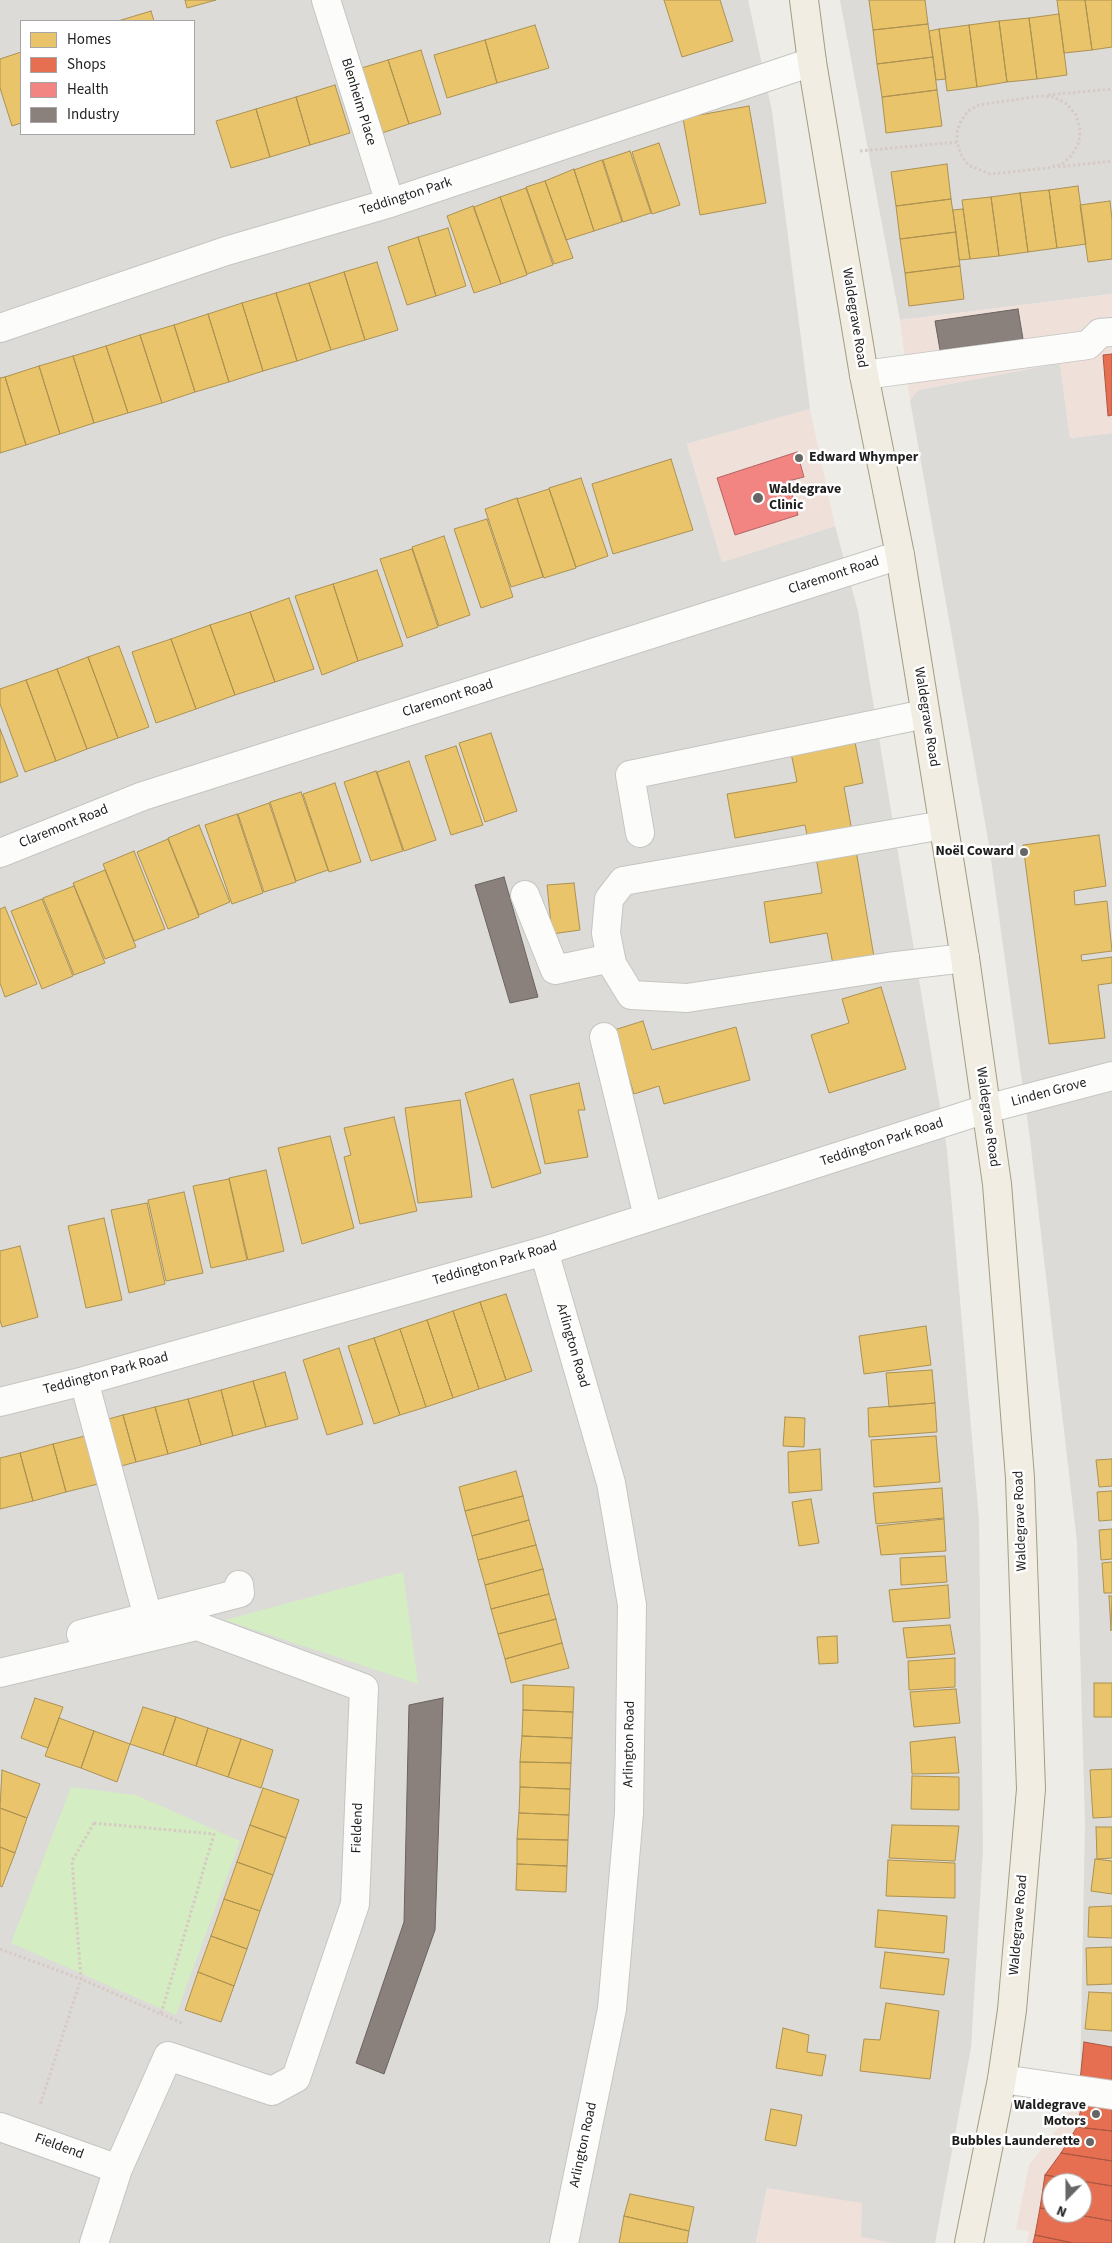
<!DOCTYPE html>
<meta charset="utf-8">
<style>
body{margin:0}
#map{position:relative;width:1112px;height:2243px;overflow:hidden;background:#edece6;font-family:"Source Sans 3",sans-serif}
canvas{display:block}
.legend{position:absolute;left:20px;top:20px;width:175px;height:115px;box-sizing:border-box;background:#fff;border:1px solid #a5a5a5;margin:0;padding:6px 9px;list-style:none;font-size:15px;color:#1e1e1e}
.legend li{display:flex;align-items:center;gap:10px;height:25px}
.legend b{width:25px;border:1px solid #a5a5a5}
.north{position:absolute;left:1042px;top:2173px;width:50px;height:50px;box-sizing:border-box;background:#fff;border:1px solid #a5a5a5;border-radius:50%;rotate:202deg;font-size:14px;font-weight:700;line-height:20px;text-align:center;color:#1e1e1e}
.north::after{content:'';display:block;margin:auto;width:18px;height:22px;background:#666664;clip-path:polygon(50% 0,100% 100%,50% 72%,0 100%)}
</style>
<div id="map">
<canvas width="1112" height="2243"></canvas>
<ul class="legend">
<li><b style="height:14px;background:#e9c46a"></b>Homes</li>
<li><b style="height:14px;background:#e76f51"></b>Shops</li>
<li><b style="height:14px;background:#f28482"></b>Health</li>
<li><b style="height:14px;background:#8a817c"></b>Industry</li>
</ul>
<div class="north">N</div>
</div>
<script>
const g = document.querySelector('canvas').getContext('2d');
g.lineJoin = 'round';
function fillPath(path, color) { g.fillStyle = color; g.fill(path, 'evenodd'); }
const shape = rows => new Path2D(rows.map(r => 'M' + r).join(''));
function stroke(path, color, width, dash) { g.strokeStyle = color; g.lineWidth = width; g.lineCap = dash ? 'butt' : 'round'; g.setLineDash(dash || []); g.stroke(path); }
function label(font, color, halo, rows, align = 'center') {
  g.font = font + ' "Source Sans 3",sans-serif'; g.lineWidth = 5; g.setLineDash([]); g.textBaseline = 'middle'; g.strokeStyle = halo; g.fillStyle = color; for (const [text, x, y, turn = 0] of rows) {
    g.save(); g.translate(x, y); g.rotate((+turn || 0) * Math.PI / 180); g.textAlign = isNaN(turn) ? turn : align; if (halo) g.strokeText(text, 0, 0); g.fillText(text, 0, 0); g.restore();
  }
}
const residential = shape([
 [0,0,748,0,772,111,810,409,687,444,722,562,835,526,858,611,947,1149,979,1520,983,1849,971,2048,935,2243,891,2243,861,2237,767,2188,756,2243,0,2243],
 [21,21,194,21,194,134,21,134],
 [840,0,1112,0,1112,294,900,320],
 [1060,363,1070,438,1112,433,1112,2086,1080,2083,1085,1824,1077,1542,1030,1139,989,845,910,400,918,390]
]);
const commercial = shape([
 [1112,294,1112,433,1070,438,1060,363,918,390,910,400,900,320],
 [810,409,835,526,722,562,687,444],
 [1080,2083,1112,2243,1027,2243,1029,2232,1016,2229,1029,2165,1065,2119],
 [1052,2183,1082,2183,1082,2213,1052,2213],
 [767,2188,862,2203,861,2237,891,2243,756,2243]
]);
const grass = shape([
 [403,1572,418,1684,225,1620],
 [71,1787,136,1795,240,1841,176,2015,11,1943]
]);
const homes = shape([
 [185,0,216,0,187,8,185,0],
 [664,0,720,0,733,41,682,57,664,0],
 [869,0,925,0,928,24,873,30,869,0],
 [1057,0,1085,0,1092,50,1064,53,1057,0],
 [1085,0,1112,0,1112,47,1092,50,1085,0],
 [151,11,154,21,118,21,151,11],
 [1059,14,1067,75,1037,79,1029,18,1059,14],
 [1029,18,1037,79,1007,82,999,21,1029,18],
 [999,21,1007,82,977,87,969,25,999,21],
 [928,24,933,57,877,64,873,30,928,24],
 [535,25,549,68,497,83,485,40,535,25],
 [969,25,977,87,947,91,939,29,969,25],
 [939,29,946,79,936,80,929,31,939,29],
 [485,40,497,83,447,98,434,55,485,40],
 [421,50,441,114,409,124,388,60,421,50],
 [21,52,21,123,12,126,0,88,0,59,21,52],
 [933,57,937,90,882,97,877,64,933,57],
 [388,60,409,124,376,135,355,70,388,60],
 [335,85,350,133,310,145,296,97,335,85],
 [937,90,942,126,886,133,882,97,937,90],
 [296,97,310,145,270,157,256,109,296,97],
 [749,106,766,203,700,215,683,118,749,106],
 [256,109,270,157,231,168,216,121,256,109],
 [659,143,680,205,652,214,632,152,659,143],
 [630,151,651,213,623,222,603,160,630,151],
 [602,160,622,222,594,231,574,170,602,160],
 [947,164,951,199,896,206,891,172,947,164],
 [574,169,594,231,566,240,545,181,574,169],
 [545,181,573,258,554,264,526,187,545,181],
 [1078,186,1086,244,1057,248,1049,190,1078,186],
 [526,188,553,265,527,274,500,197,526,188],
 [1049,190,1057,248,1028,252,1020,193,1049,190],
 [1020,193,1028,252,999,256,991,197,1020,193],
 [500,197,527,275,501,284,474,207,500,197],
 [991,197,999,256,970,259,962,200,991,197],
 [951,199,956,232,900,239,896,206,951,199],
 [1110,201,1112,219,1112,259,1088,262,1080,205,1110,201],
 [473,206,501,284,474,293,447,216,473,206],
 [963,209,970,259,959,260,953,210,963,209],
 [448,228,466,286,436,296,418,237,448,228],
 [956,232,960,266,905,273,900,239,956,232],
 [418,237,436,296,407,305,388,247,418,237],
 [377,262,398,330,365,340,344,272,377,262],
 [960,266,964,299,909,306,905,273,960,266],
 [344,272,365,340,331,350,309,283,344,272],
 [309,283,331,350,297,361,276,293,309,283],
 [276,293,297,361,263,371,242,303,276,293],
 [242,303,263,371,229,382,208,314,242,303],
 [208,314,229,382,195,392,174,325,208,314],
 [174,325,195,392,162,403,140,335,174,325],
 [140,335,162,403,128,413,106,346,140,335],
 [106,346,128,413,94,423,73,356,106,346],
 [73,356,94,423,60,434,39,366,73,356],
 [39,366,60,434,26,445,5,377,39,366],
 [5,377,26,445,0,453,0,378,5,377],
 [671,459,693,530,613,554,592,484,671,459],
 [581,478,608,556,576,567,549,488,581,478],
 [549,489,576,568,544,578,517,499,549,489],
 [517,498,543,577,511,587,485,509,517,498],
 [487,519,513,597,481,608,454,529,487,519],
 [444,536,470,615,439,626,412,547,444,536],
 [412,549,438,627,407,638,380,559,412,549],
 [377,570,403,646,358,661,333,584,377,570],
 [333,584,358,661,322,675,295,596,333,584],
 [289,598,314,669,275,682,250,612,289,598],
 [250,612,275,682,235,695,210,625,250,612],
 [210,625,235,695,196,709,171,639,210,625],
 [171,639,196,709,156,723,132,652,171,639],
 [119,646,149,727,118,738,88,657,119,646],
 [88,657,118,738,87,749,57,669,88,657],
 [57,669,87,749,56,761,26,680,57,669],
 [26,680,56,761,25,772,0,704,0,689,26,680],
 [0,729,18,776,0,783,0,729],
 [491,733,517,811,485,822,459,743,491,733],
 [854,737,863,783,844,787,852,831,808,839,805,825,735,838,727,794,797,782,790,748,854,737],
 [456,746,483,825,451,835,425,756,456,746],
 [409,761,436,840,404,851,377,772,409,761],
 [376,771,403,851,371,861,344,782,376,771],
 [335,783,361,862,329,872,303,794,335,783],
 [301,792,328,870,296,881,270,802,301,792],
 [269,803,296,882,264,892,238,814,269,803],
 [237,814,263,893,232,904,205,825,237,814],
 [199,825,230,902,199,915,168,838,199,825],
 [1099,835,1106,886,1074,891,1075,905,1107,901,1112,951,1081,955,1082,961,1112,957,1112,983,1098,985,1105,1038,1049,1044,1023,845,1099,835],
 [168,839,199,917,168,929,137,852,168,839],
 [856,850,875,963,834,970,827,933,770,943,764,902,822,893,816,857,856,850],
 [134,851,165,929,134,941,103,864,134,851],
 [105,870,136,947,105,959,73,883,105,870],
 [574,883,580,930,552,934,547,885,574,883],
 [74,886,105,963,74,975,43,898,74,886],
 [42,899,73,976,42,989,11,911,42,899],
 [5,907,37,984,5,997,0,983,0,909,5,907],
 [881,987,906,1069,829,1093,811,1035,849,1023,842,999,881,987],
 [643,1021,652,1050,736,1027,750,1080,664,1104,659,1086,634,1094,614,1030,643,1021],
 [513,1079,541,1173,492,1188,465,1093,513,1079],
 [579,1083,585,1110,578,1110,588,1157,545,1164,530,1095,579,1083],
 [460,1100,472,1197,418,1203,405,1108,460,1100],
 [394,1117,417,1211,360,1224,344,1157,351,1155,344,1128,394,1117],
 [330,1136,354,1228,302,1244,278,1148,330,1136],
 [266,1170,284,1251,248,1260,229,1178,266,1170],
 [229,1179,247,1260,211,1268,193,1186,229,1179],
 [184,1192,203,1273,166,1281,148,1200,184,1192],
 [147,1203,165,1284,129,1293,111,1210,147,1203],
 [104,1218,122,1300,86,1308,68,1226,104,1218],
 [20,1246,38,1317,2,1327,0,1320,0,1251,20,1246],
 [506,1294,532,1371,506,1380,480,1302,506,1294],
 [480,1302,506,1380,479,1389,453,1311,480,1302],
 [453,1311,479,1389,453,1398,427,1320,453,1311],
 [427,1320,453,1398,426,1407,400,1329,427,1320],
 [926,1326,931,1365,864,1374,859,1336,926,1326],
 [400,1329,426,1407,400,1415,374,1338,400,1329],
 [374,1338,400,1415,374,1424,348,1346,374,1338],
 [339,1348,363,1424,327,1435,303,1360,339,1348],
 [932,1370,935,1403,889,1407,886,1373,932,1370],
 [285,1372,298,1419,266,1427,253,1381,285,1372],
 [253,1381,266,1427,233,1436,221,1390,253,1381],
 [221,1390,233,1436,201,1445,188,1399,221,1390],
 [188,1399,201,1445,168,1454,155,1407,188,1399],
 [935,1403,937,1432,869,1437,868,1408,935,1403],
 [155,1407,168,1454,136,1462,123,1415,155,1407],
 [123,1415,136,1462,103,1471,90,1424,123,1415],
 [785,1417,805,1418,804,1447,783,1446,785,1417],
 [85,1436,98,1484,66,1492,53,1444,85,1436],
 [936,1436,940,1482,874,1487,871,1440,936,1436],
 [53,1444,66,1492,33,1501,20,1453,53,1444],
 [820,1449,822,1490,789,1493,788,1452,820,1449],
 [20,1453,33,1501,0,1509,0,1458,20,1453],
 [1112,1459,1112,1486,1099,1487,1096,1460,1112,1459],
 [516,1471,523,1496,465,1511,459,1487,516,1471],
 [942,1488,944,1518,876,1524,873,1493,942,1488],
 [1112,1491,1112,1520,1099,1521,1097,1492,1112,1491],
 [523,1496,529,1520,472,1536,465,1511,523,1496],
 [811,1499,819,1543,799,1546,792,1502,811,1499],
 [944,1519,946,1551,881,1555,877,1526,944,1519],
 [529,1520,536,1545,478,1560,472,1536,529,1520],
 [1112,1529,1112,1559,1101,1560,1099,1530,1112,1529],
 [536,1545,543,1569,485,1585,478,1560,536,1545],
 [945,1556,947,1582,901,1585,900,1558,945,1556],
 [1112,1562,1112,1593,1104,1593,1102,1563,1112,1562],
 [543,1569,549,1594,491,1609,485,1585,543,1569],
 [948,1585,950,1618,893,1622,889,1590,948,1585],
 [549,1594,556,1619,498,1634,491,1609,549,1594],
 [1109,1596,1112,1596,1111,1631,1109,1596],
 [556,1619,562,1643,505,1659,498,1634,556,1619],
 [950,1625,955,1654,907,1658,903,1628,950,1625],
 [837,1636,838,1663,819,1664,817,1637,837,1636],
 [562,1643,569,1668,511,1683,505,1659,562,1643],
 [955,1658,955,1687,909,1690,908,1661,955,1658],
 [1094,1683,1112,1683,1112,1717,1094,1717,1094,1683],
 [523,1685,574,1687,573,1712,523,1710,523,1685],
 [956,1689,960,1723,914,1727,910,1692,956,1689],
 [35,1698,63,1707,48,1748,21,1738,35,1698],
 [143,1707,176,1717,163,1755,130,1744,143,1707],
 [523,1710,573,1712,572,1738,522,1736,523,1710],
 [176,1717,208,1728,196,1766,163,1755,176,1717],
 [59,1718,94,1731,81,1768,45,1756,59,1718],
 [208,1728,241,1739,228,1777,196,1766,208,1728],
 [94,1731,130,1744,117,1782,81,1768,94,1731],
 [522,1736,572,1738,571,1763,520,1762,522,1736],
 [955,1737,959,1773,912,1774,910,1742,955,1737],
 [241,1739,273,1750,261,1788,228,1777,241,1739],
 [520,1762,571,1763,570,1789,520,1787,520,1762],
 [1112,1769,1112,1817,1093,1818,1090,1770,1112,1769],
 [2,1770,40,1784,27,1818,0,1808,2,1770],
 [912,1776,959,1777,959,1810,911,1809,912,1776],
 [520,1787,570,1789,569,1815,519,1813,520,1787],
 [263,1788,299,1800,286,1838,250,1825,263,1788],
 [0,1808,27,1818,15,1853,0,1847,0,1808],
 [519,1813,569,1815,568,1840,517,1839,519,1813],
 [250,1825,286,1838,273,1875,237,1862,250,1825],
 [892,1825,959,1826,955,1861,889,1858,892,1825],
 [1096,1827,1112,1827,1112,1858,1097,1859,1096,1827],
 [517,1839,568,1840,567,1866,517,1864,517,1839],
 [0,1847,15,1853,2,1887,0,1886,0,1847],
 [1095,1859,1112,1861,1112,1894,1091,1891,1095,1859],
 [888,1860,955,1863,955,1898,886,1896,888,1860],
 [237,1862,273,1875,260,1911,224,1899,237,1862],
 [517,1864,567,1866,566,1892,516,1890,517,1864],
 [224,1899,260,1911,247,1949,211,1936,224,1899],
 [1112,1906,1112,1938,1088,1937,1089,1907,1112,1906],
 [878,1910,947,1916,944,1953,875,1947,878,1910],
 [211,1936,247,1949,234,1986,198,1972,211,1936],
 [1112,1947,1112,1984,1087,1985,1086,1948,1112,1947],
 [885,1952,949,1959,944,1995,880,1988,885,1952],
 [198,1972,234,1986,221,2022,185,2010,198,1972],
 [1089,1992,1112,1993,1112,2031,1085,2029,1089,1992],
 [886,2003,939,2011,930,2079,860,2071,864,2039,880,2040,886,2003],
 [783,2028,809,2035,807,2052,826,2055,822,2076,776,2068,783,2028],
 [771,2109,802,2115,796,2146,765,2140,771,2109],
 [630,2194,694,2207,689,2231,624,2216,630,2194],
 [624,2216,689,2231,687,2243,619,2243,624,2216]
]);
const shops = shape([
 [1112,354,1112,415,1108,416,1103,355,1112,354],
 [1084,2042,1112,2047,1112,2085,1080,2081,1084,2042],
 [1083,2099,1112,2102,1112,2131,1077,2127,1083,2099],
 [1077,2127,1112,2131,1112,2161,1061,2153,1077,2127],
 [1061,2153,1112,2161,1112,2186,1045,2175,1061,2153],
 [1045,2175,1112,2186,1112,2221,1069,2213,1082,2213,1082,2183,1052,2183,1052,2210,1040,2208,1045,2175],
 [1040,2208,1052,2210,1052,2213,1069,2213,1112,2221,1112,2243,1073,2243,1035,2235,1040,2208],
 [1035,2235,1073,2243,1033,2243,1035,2235]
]);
const health = shape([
 [797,452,804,477,788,481,798,515,735,535,717,478,797,452]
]);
const industry = shape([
 [1018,309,1023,339,940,350,935,321,1018,309],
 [504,877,538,997,510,1003,475,885,504,877],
 [443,1698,435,1930,384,2074,356,2063,404,1922,409,1705,443,1698]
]);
const path = shape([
 [1048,95,1112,89],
 [860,151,957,142,961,155,968,165,990,174,1048,168,1062,164,1072,155,1079,142,1080,129,1076,115,1067,104,1054,97,1040,96,979,105,968,111,961,121,957,132,957,142],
 [1058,167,1112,161],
 [94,1823,214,1834,161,2014,81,1979,72,1861,94,1823],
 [0,1949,81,1979,40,2105],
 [161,2014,182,2023]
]);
const minor = shape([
 [326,0,390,203],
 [0,328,226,251,390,203,812,62],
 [864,375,1088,345,1100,333,1112,332],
 [943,825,623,881,609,899,606,933,612,964,631,995,687,998,888,967,965,958],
 [640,833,630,775,925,714],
 [0,853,143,796,900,555],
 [525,895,555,970,611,958],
 [604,1037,648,1217],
 [544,1251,611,1483,632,1605,629,1813,612,2009,564,2243],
 [84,1381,148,1617],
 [0,1402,84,1381,544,1251,986,1109,1112,1076],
 [81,1634,240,1593,239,1585],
 [0,1673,197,1626,364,1688,355,1904,296,2078,272,2091,168,2056,118,2169,94,2243],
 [1002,2079,1112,2095],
 [0,2127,118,2169]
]);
const major = shape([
 [804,0,812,62,864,375,900,555,965,958,997,1184,1020,1478,1031,1789,1012,2010,1002,2079,969,2243]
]);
const markers = [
 [799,458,5,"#666664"],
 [758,498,6,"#666664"],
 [1024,852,5,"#666664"],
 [1096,2114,5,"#666664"],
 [1090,2142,5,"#666664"]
];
const streetNames = [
 ["Blenheim Place",358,102,73],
 ["Teddington Park",406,197,-18],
 ["Waldegrave Road",854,318,81],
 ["Claremont Road",834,576,-18],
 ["Claremont Road",448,699,-18],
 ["Waldegrave Road",926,717,81],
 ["Claremont Road",64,827,-22],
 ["Linden Grove",1049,1093,-15],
 ["Waldegrave Road",987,1117,82],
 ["Teddington Park Road",882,1143,-18],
 ["Teddington Park Road",495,1264,-16],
 ["Arlington Road",572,1346,74],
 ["Teddington Park Road",106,1374,-15],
 ["Waldegrave Road",1021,1521,-92],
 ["Arlington Road",630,1744,-89],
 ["Fieldend",358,1828,-88],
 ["Waldegrave Road",1019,1925,-85],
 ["Arlington Road",584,2145,-78],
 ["Fieldend",59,2147,20]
];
const poiNames = [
 ["Edward Whymper",809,458,"left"],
 ["Waldegrave",769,490,"left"],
 ["Clinic",769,506,"left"],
 ["Noël Coward",1014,852],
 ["Waldegrave",1086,2106],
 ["Motors",1086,2122],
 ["Bubbles Launderette",1080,2142]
];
fillPath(residential, '#dcdbd8');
fillPath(commercial, '#f0e0da');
fillPath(grass, '#d4edc2');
fillPath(homes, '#e9c46a');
stroke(homes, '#ac9253', 1);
fillPath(shops, '#e76f51');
stroke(shops, '#ab5742', 1);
fillPath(health, '#f28482');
stroke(health, '#b26564', 1);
fillPath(industry, '#8a817c');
stroke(industry, '#6a6360', 1);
stroke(minor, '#c5c5c2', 30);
stroke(major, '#a39d82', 30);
stroke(path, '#d7cac5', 3, [2.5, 2.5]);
stroke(minor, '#fcfcfb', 28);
stroke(major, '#f1ede3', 28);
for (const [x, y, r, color] of markers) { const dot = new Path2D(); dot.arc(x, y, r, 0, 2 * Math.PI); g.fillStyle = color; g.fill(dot); stroke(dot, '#fff', 2); }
label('14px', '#1e1e1e', '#fff', streetNames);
label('bold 14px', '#1e1e1e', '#fff', poiNames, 'right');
</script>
